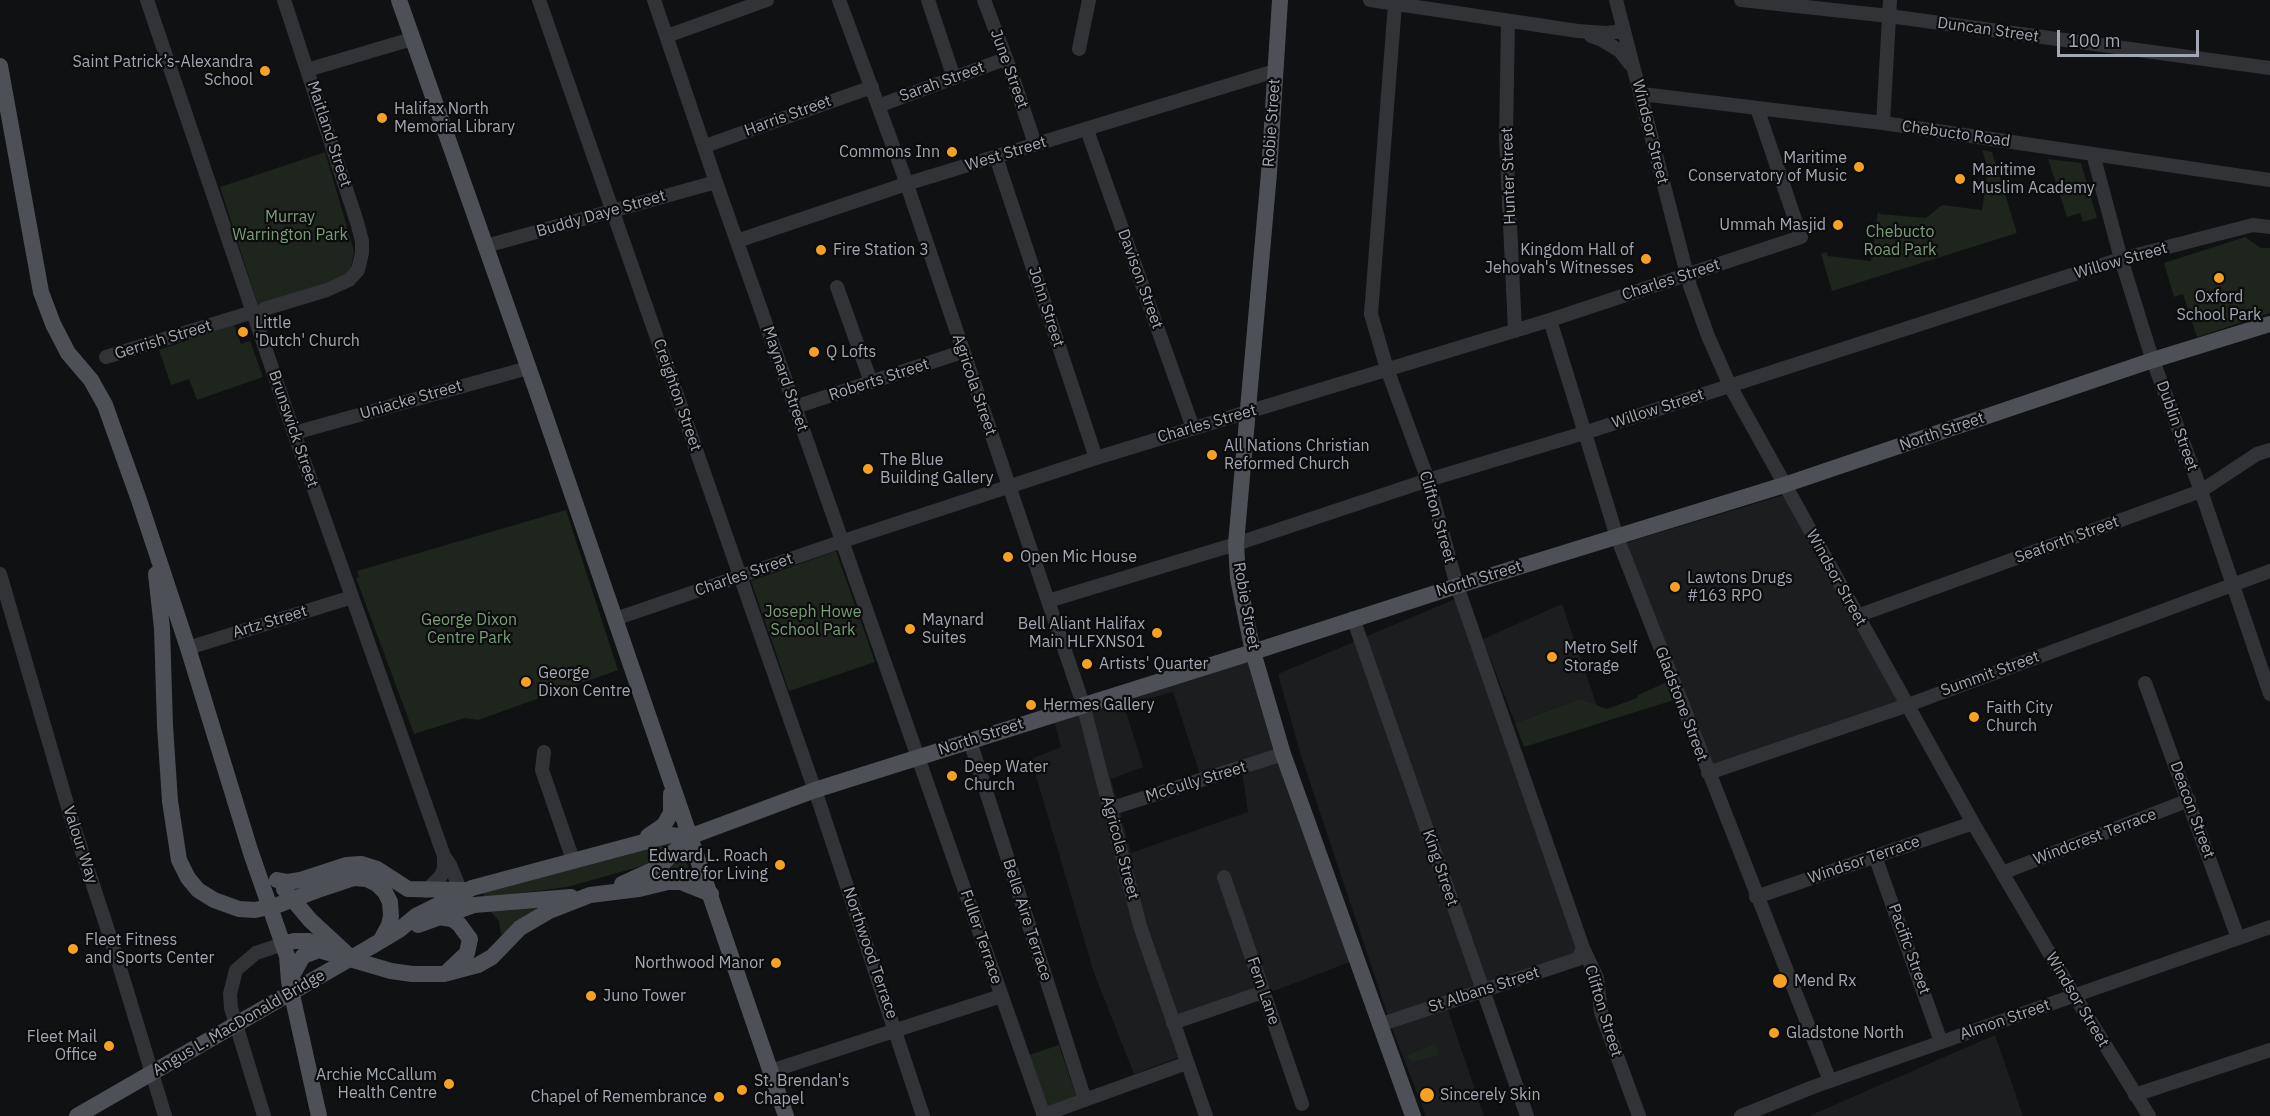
<!DOCTYPE html>
<meta charset="utf-8">
<style>
body{margin:0}
#map{position:relative;width:2270px;height:1116px;overflow:hidden;background:#101112;font-family:"IBM Plex Sans",sans-serif}
canvas{display:block}
.scale{position:absolute;left:2057px;top:30px;width:142px;height:27px;box-sizing:border-box;border:3px solid #a1a8b3;border-top:0;padding-left:8px;font-size:18px;line-height:21px;white-space:nowrap;color:#a1a8b3;-webkit-text-stroke:4px #0c0c0d;paint-order:stroke}
</style>
<div id="map">
<canvas width="2270" height="1116"></canvas>
<div class="scale">100 m</div>
</div>
<script>
const g = document.querySelector('canvas').getContext('2d');
g.lineJoin = 'round';
function fillPath(path, color) { g.fillStyle = color; g.fill(path, 'evenodd'); }
const shape = rows => new Path2D(rows.map(r => 'M' + r).join(''));
function stroke(path, color, width, dash) { g.strokeStyle = color; g.lineWidth = width; g.lineCap = dash ? 'butt' : 'round'; g.setLineDash(dash || []); g.stroke(path); }
function label(font, color, halo, rows, align = 'center') {
  g.font = font + ' "IBM Plex Sans",sans-serif'; g.lineWidth = 4.5; g.setLineDash([]); g.textBaseline = 'middle'; g.strokeStyle = halo; g.fillStyle = color; for (const [text, x, y, turn = 0] of rows) {
    g.save(); g.translate(x, y); g.rotate((+turn || 0) * Math.PI / 180); g.textAlign = isNaN(turn) ? turn : align; if (halo) g.strokeText(text, 0, 0); g.fillText(text, 0, 0); g.restore();
  }
}
const built = shape([
 [1784,495,1908,705,1703,775,1615,546],
 [1455,599,1584,964,1448,1010,1484,1116,1426,1116,1393,1031,1302,759,1278,674],
 [1562,604,1597,706,1580,699,1515,723,1483,639],
 [1256,649,1355,960,1175,1029,1185,1055,1134,1074,1094,973,1031,759,1061,747,1055,724,1055,713],
 [1173,692,1202,780,1241,765,1248,812,1131,853,1111,779,1143,767,1124,705],
 [1995,1035,2023,1116,1809,1116]
]);
const green = shape([
 [1982,150,1992,152,2017,233,1832,291,1821,254,1827,252,1828,256,1871,261,1878,211,1880,214,1926,218,1942,205,1982,210,1988,169],
 [325,152,354,251,351,268,341,279,304,293,258,305,220,187],
 [2048,159,2081,163,2097,218,2083,222,2080,213,2067,217],
 [2245,237,2261,248,2270,248,2270,313,2197,337,2183,294,2174,297,2164,263],
 [234,324,241,344,250,341,263,377,197,400,189,379,171,385,159,350],
 [566,510,618,670,478,720,465,718,414,734,356,578,359,577,357,571],
 [836,551,875,662,789,691,751,581],
 [1667,682,1674,700,1524,747,1515,723,1580,699,1607,709,1637,698,1638,695],
 [672,842,662,856,651,862,635,868,567,887,484,898,483,893],
 [681,856,687,863,692,881,655,879],
 [541,905,543,909,501,935,499,921,489,910],
 [1435,1044,1439,1055,1411,1062,1407,1055],
 [1059,1045,1076,1096,1046,1107,1029,1055]
]);
const minor = shape([
 [147,0,294,433,444,856,450,865,460,889],
 [539,0,820,805,923,1116],
 [654,0,716,182,1044,1116],
 [839,0,903,173,1083,704,1140,926,1206,1116],
 [928,0,954,78],
 [984,0,1010,69,1033,138],
 [1370,0,1578,31,1606,33,1624,31],
 [1616,0,1690,286,1708,336,1730,386,1973,823,2071,990,2149,1116],
 [1741,0,1889,16,2270,68],
 [1395,4,1371,314,1387,369,1428,480,1457,586,1583,948,1597,978,1601,1012,1639,1116],
 [1508,22,1506,138,1515,331],
 [667,36,767,0],
 [1591,36,1602,40,1620,51,1630,64],
 [1079,49,1089,0],
 [307,70,412,39],
 [1642,94,1766,109],
 [878,106,1005,59],
 [1757,108,1883,123,2270,180],
 [1877,122,1883,123,1890,0],
 [1087,130,1193,428],
 [705,146,872,87],
 [2093,154,2121,259,2151,355,2201,491,2270,694],
 [996,157,1096,458],
 [737,241,906,184,1275,71],
 [486,246,716,182],
 [837,287,871,382],
 [264,309,327,290,349,280,358,270,362,253,362,241,357,222,284,0],
 [1550,320,1617,537,1830,1081],
 [106,357,253,312],
 [795,407,962,352],
 [294,433,528,368],
 [0,574,72,821,116,955,165,1116],
 [1048,601,1236,544,1428,480,1584,433,2121,259,2253,225,2270,227],
 [1857,616,2201,491,2257,454,2270,450],
 [1353,618,1527,1116],
 [615,619,834,544,1096,458,1550,320,1801,237,1757,108],
 [188,648,352,597],
 [2145,683,2238,938],
 [970,741,1085,1100],
 [544,752,542,770,573,860],
 [1708,773,1908,705,2270,571],
 [1109,809,1283,754],
 [1875,856,1941,1042],
 [2002,873,2189,800],
 [1224,877,1302,1104],
 [426,891,441,876,444,869,444,856],
 [1756,897,1973,823],
 [1173,1023,1263,992],
 [1379,1025,1578,959,1583,948],
 [771,1071,1001,996],
 [2135,1095,2270,1050],
 [1043,1115,1187,1063],
 [264,1116,231,1008,230,994,236,970,256,953,283,944],
 [1741,1116,1813,1087,2270,927]
]);
const major = shape([
 [399,0,537,392,786,1116],
 [1280,0,1269,173,1236,544,1238,578,1253,652,1283,754,1413,1116],
 [0,66,41,292,53,324,68,353,91,380,105,405,139,500,188,648,251,853,287,956,289,981,319,1116],
 [156,574,162,628,165,726],
 [648,836,664,825,671,813,671,794],
 [277,880,288,882,300,880,346,865,361,864,377,869,408,889,464,890],
 [622,884,659,867,689,837],
 [284,889,310,920,349,956],
 [315,891,354,878,367,879,377,884,385,892,390,902,391,916,389,925,381,940],
 [438,917,452,919,459,924,470,939,467,953,448,971],
 [418,925,474,905,571,897],
 [283,944,294,941,309,941,330,948],
 [372,946,399,930,416,916,472,888,670,835,689,837,815,790,1253,652,1457,586,1784,485,2153,360,2270,324],
 [289,981,303,956,319,950,391,971,412,974,444,974,478,965,492,957,520,928,549,911,590,895,639,889,668,882,681,882,711,894]
]);
const majorBridge = shape([
 [165,726,170,801,179,860,188,878,198,890,214,900,239,909,255,910,278,905,315,891],
 [77,1116,372,946]
]);
const markers = [
 [265,71,6,"#f6a124"],
 [382,118,6,"#f6a124"],
 [952,152,6,"#f6a124"],
 [1859,167,6,"#f6a124"],
 [1960,179,6,"#f6a124"],
 [1838,225,6,"#f6a124"],
 [821,250,6,"#f6a124"],
 [1646,259,6,"#f6a124"],
 [2219,278,6,"#f6a124"],
 [243,332,6,"#f6a124"],
 [814,352,6,"#f6a124"],
 [1212,455,6,"#f6a124"],
 [868,469,6,"#f6a124"],
 [1008,557,6,"#f6a124"],
 [1675,587,6,"#f6a124"],
 [910,629,6,"#f6a124"],
 [1157,633,6,"#f6a124"],
 [1552,657,6,"#f6a124"],
 [1087,664,6,"#f6a124"],
 [526,682,6,"#f6a124"],
 [1031,705,6,"#f6a124"],
 [1974,717,6,"#f6a124"],
 [952,776,6,"#f6a124"],
 [780,865,6,"#f6a124"],
 [73,949,6,"#f6a124"],
 [776,963,6,"#f6a124"],
 [1780,981,8,"#f6a124"],
 [591,996,6,"#f6a124"],
 [1774,1033,6,"#f6a124"],
 [109,1046,6,"#f6a124"],
 [449,1084,6,"#f6a124"],
 [742,1090,6,"#f6a124"],
 [1427,1095,8,"#f6a124"],
 [719,1097,6,"#f6a124"]
];
const streetNames = [
 ["Duncan Street",1988,30,8],
 ["June Street",1009,69,70],
 ["Sarah Street",942,82,-20],
 ["Harris Street",788,116,-20],
 ["Robie Street",1272,123,-86],
 ["Windsor Street",1650,132,76],
 ["Maitland Street",329,134,72],
 ["Chebucto Road",1956,134,8],
 ["West Street",1006,154,-17],
 ["Hunter Street",1509,176,-92],
 ["Buddy Daye Street",601,214,-16],
 ["Willow Street",2121,261,-16],
 ["Davison Street",1140,279,70],
 ["Charles Street",1671,280,-18],
 ["John Street",1046,307,72],
 ["Gerrish Street",163,340,-17],
 ["Maynard Street",785,379,71],
 ["Roberts Street",879,380,-18],
 ["Agricola Street",974,385,71],
 ["Creighton Street",677,395,71],
 ["Uniacke Street",411,400,-16],
 ["Willow Street",1658,409,-18],
 ["Charles Street",1207,424,-16],
 ["Dublin Street",2177,426,70],
 ["Brunswick Street",293,429,71],
 ["North Street",1942,432,-19],
 ["Clifton Street",1437,517,74],
 ["Seaforth Street",2067,540,-20],
 ["Charles Street",744,575,-19],
 ["Windsor Street",1836,578,61],
 ["North Street",1479,579,-17],
 ["Robie Street",1246,606,80],
 ["Artz Street",270,622,-17],
 ["Summit Street",1990,674,-20],
 ["Gladstone Street",1681,704,69],
 ["North Street",981,737,-18],
 ["McCully Street",1196,782,-17],
 ["Deacon Street",2192,810,70],
 ["Windcrest Terrace",2095,837,-21],
 ["Valour Way",80,845,72],
 ["Agricola Street",1120,848,75],
 ["Windsor Terrace",1864,860,-19],
 ["King Street",1440,868,71],
 ["Belle Aire Terrace",1027,920,72],
 ["Fuller Terrace",981,937,71],
 ["Pacific Street",1909,949,70],
 ["Northwood Terrace",870,953,71],
 ["St Albans Street",1484,990,-18],
 ["Fern Lane",1263,991,71],
 ["Windsor Street",2077,1000,59],
 ["Clifton Street",1603,1011,73],
 ["Almon Street",2005,1020,-19],
 ["Angus L. MacDonald Bridge",239,1023,-30]
];
const poiNames = [
 ["Saint Patrick’s-Alexandra",253,62,"right"],
 ["School",253,80,"right"],
 ["Halifax North",394,109],
 ["Memorial Library",394,127],
 ["Commons Inn",940,152,"right"],
 ["Maritime",1847,158,"right"],
 ["Conservatory of Music",1847,176,"right"],
 ["Maritime",1972,170],
 ["Muslim Academy",1972,188],
 ["Ummah Masjid",1826,225,"right"],
 ["Fire Station 3",833,250],
 ["Kingdom Hall of",1634,250,"right"],
 ["Jehovah's Witnesses",1634,268,"right"],
 ["Oxford",2219,297,"center"],
 ["School Park",2219,315,"center"],
 ["Little",255,323],
 ["'Dutch' Church",255,341],
 ["Q Lofts",826,352],
 ["All Nations Christian",1224,446],
 ["Reformed Church",1224,464],
 ["The Blue",880,460],
 ["Building Gallery",880,478],
 ["Open Mic House",1020,557],
 ["Lawtons Drugs",1687,578],
 ["#163 RPO",1687,596],
 ["Maynard",922,620],
 ["Suites",922,638],
 ["Bell Aliant Halifax",1145,624,"right"],
 ["Main HLFXNS01",1145,642,"right"],
 ["Metro Self",1564,648],
 ["Storage",1564,666],
 ["Artists' Quarter",1099,664],
 ["George",538,673],
 ["Dixon Centre",538,691],
 ["Hermes Gallery",1043,705],
 ["Faith City",1986,708],
 ["Church",1986,726],
 ["Deep Water",964,767],
 ["Church",964,785],
 ["Edward L. Roach",768,856,"right"],
 ["Centre for Living",768,874,"right"],
 ["Fleet Fitness",85,940],
 ["and Sports Center",85,958],
 ["Northwood Manor",764,963,"right"],
 ["Mend Rx",1794,981],
 ["Juno Tower",603,996],
 ["Gladstone North",1786,1033],
 ["Fleet Mail",97,1037,"right"],
 ["Office",97,1055,"right"],
 ["Archie McCallum",437,1075,"right"],
 ["Health Centre",437,1093,"right"],
 ["St. Brendan's",754,1081],
 ["Chapel",754,1099],
 ["Sincerely Skin",1440,1095],
 ["Chapel of Remembrance",707,1097,"right"]
];
const parkNames = [
 ["Murray",290,217],
 ["Warrington Park",290,235],
 ["Chebucto",1900,232],
 ["Road Park",1900,250],
 ["Joseph Howe",813,612],
 ["School Park",813,630],
 ["George Dixon",469,620],
 ["Centre Park",469,638]
];
fillPath(built, '#1c1d1f');
fillPath(green, '#1d251d');
stroke(minor, '#313337', 14);
stroke(major, '#4d5056', 16);
stroke(majorBridge, '#4d5056', 16);
for (const [x, y, r, color] of markers) { const dot = new Path2D(); dot.arc(x, y, r, 0, 2 * Math.PI); g.fillStyle = color; g.fill(dot); stroke(dot, '#0c0c0d', 2); }
label('16px', '#a1a8b3', '#0c0c0d', streetNames);
label('16px', '#a1a8b3', '#0c0c0d', poiNames, 'left');
label('16px', '#789f77', '#0c0c0d', parkNames);
</script>
